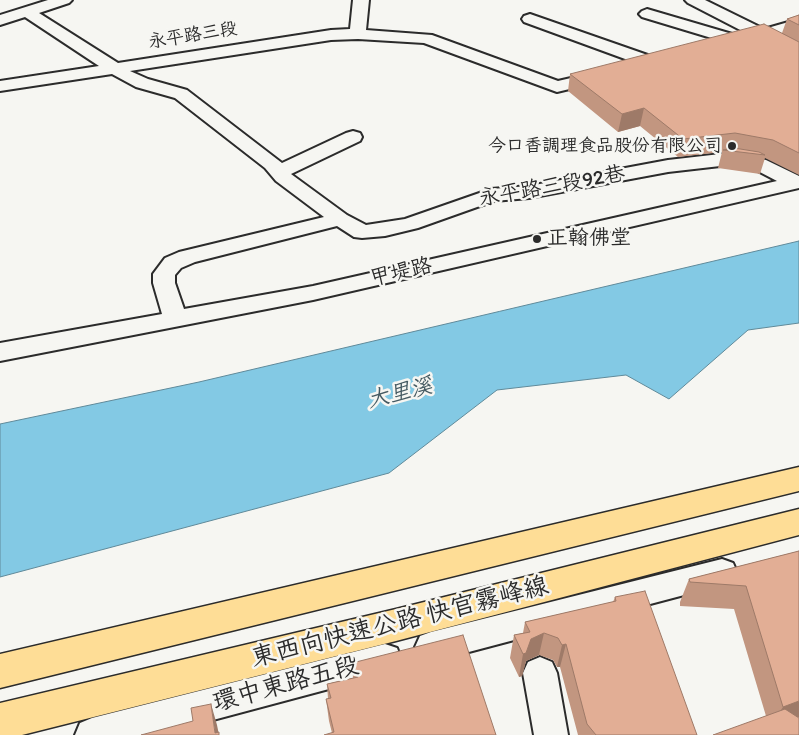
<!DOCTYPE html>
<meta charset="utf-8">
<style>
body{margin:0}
canvas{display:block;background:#f6f6f2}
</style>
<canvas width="799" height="735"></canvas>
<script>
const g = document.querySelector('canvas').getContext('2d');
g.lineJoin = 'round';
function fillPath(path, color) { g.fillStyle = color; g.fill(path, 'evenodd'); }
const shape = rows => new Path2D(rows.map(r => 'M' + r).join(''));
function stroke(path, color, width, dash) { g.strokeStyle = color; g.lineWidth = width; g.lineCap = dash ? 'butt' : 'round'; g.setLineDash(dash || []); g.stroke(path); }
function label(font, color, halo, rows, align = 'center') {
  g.font = font + ' Itim,"LXGW WenKai TC",sans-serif'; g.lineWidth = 5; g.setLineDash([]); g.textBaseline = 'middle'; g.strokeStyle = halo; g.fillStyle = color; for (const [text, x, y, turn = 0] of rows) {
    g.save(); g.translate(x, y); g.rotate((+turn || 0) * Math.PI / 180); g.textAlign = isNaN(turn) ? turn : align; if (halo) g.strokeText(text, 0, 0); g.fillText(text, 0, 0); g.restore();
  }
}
const water = shape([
 [799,241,799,323,748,330,669,399,626,375,497,390,389,473,0,577,0,424,199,382,799,241]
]);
const minor = shape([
 [48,0,72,0,69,3,39,13,118,63,331,30,350,29,353,0,369,0,366,30,432,35,558,81,601,71,607,72,610,76,607,80,557,92,424,43,358,39,331,40,130,71,148,79,187,90,282,163,346,133,353,131,360,133,362,137,360,141,291,174,347,215,366,225,405,219,491,189,529,186,668,160,729,153,766,160,799,176,799,188,313,300,0,361,0,343,162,314,153,283,153,274,165,258,179,252,324,217,276,181,265,168,175,98,136,87,112,74,0,91,0,81,99,66,25,17,0,25,0,15,48,0],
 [729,165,754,169,777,181,313,286,184,309,175,283,175,275,181,268,195,262,337,226,354,237,362,238,385,236,418,228,494,201,529,198,668,172,729,165],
 [685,0,705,0,764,29,799,19,799,29,777,36,799,47,799,58,761,40,738,46,642,17,639,14,642,11,647,9,739,36,748,34,688,3,685,0],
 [530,14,659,59,661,63,659,67,653,68,647,67,524,22,522,19,524,16,530,14],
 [722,559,733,563,737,572,733,581,722,585,431,662,420,658,415,647,420,636,431,632,722,559],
 [385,644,397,648,401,659,397,670,385,674,157,735,75,735,80,723,92,718,385,644],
 [540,657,552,662,557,673,568,735,534,735,523,673,528,662,540,657]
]);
const highway = shape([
 [799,467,799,491,0,688,0,654,799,467],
 [799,509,799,535,396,641,22,735,0,735,0,703,396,609,799,509]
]);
const wall = shape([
 [799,15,799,175,765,158,760,174,718,168,722,152,678,157,640,126,618,132,568,91,570,74,782,33,787,19],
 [799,551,798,717,766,716,734,609,680,606,680,602,689,579],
 [615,597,697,735,578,735,560,667,557,667,553,660,539,655,526,661,522,676,519,677,510,658,514,635,523,633,525,622,613,602],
 [352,663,496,735,332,733,329,721,326,699,328,699,327,684,353,678]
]);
const shadedWall = shape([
 [644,108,640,126,618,132,622,114],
 [544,633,539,655,526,661,522,676,519,677,523,654,531,639],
 [566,644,560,667,557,667,562,645],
 [799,701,799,717,769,729,783,707],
 [211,704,217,725,219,735,215,733]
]);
const building = shape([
 [799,15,799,25,787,19,799,15],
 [764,24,799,42,799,153,773,140,735,133,683,139,644,108,622,114,570,74,764,24],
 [734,148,759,152,765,155,723,150,734,148],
 [799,551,799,701,783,707,746,586,690,582,689,579,799,551],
 [645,591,697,735,596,735,587,724,566,644,562,645,558,638,544,633,531,639,526,653,523,654,514,635,530,632,525,622,616,601,615,597,645,591],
 [463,635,496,735,324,735,334,732,326,699,331,698,327,684,358,677,352,663,463,635],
 [211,704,215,733,219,732,219,735,141,735,193,721,191,708,211,704],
 [785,709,799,718,799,735,713,735,785,709]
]);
const markers = [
 [732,146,5,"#2b2b2b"],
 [537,239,5,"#2b2b2b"]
];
const farStreetnames = [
 ["永平路三段",193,36,-9]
];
const farPoinames = [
 ["今口香調理食品股份有限公司",722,146]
];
const streetNames = [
 ["永平路三段92巷",552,187,-10],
 ["甲堤路",401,273,-13]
];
const poiNames = [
 ["正翰佛堂",547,239]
];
const waterNames = [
 ["大里溪",400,394,-14]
];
const nearStreetnames = [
 ["東西向快速公路 快官霧峰線",400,623,-14],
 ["環中東路五段",286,685,-15]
];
fillPath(water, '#83c9e4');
stroke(water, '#608a9a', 1);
stroke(minor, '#2b2b2b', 4);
stroke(highway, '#2b2b2b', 3);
fillPath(minor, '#f6f6f2');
fillPath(highway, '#fedd96');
fillPath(wall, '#c29680');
fillPath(shadedWall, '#9e7a68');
fillPath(building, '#e2ae95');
stroke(building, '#9e7a68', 1);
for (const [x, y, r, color] of markers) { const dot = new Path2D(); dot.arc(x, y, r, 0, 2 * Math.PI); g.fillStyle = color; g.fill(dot); stroke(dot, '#f6f6f2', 2); }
label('18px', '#2b2b2b', '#f6f6f2', farStreetnames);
label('18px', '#2b2b2b', '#f6f6f2', farPoinames, 'right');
label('21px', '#2b2b2b', '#f6f6f2', streetNames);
label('21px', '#2b2b2b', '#f6f6f2', poiNames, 'left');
label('italic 22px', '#455a62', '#f6f6f2', waterNames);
label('25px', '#2b2b2b', '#f6f6f2', nearStreetnames);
</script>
